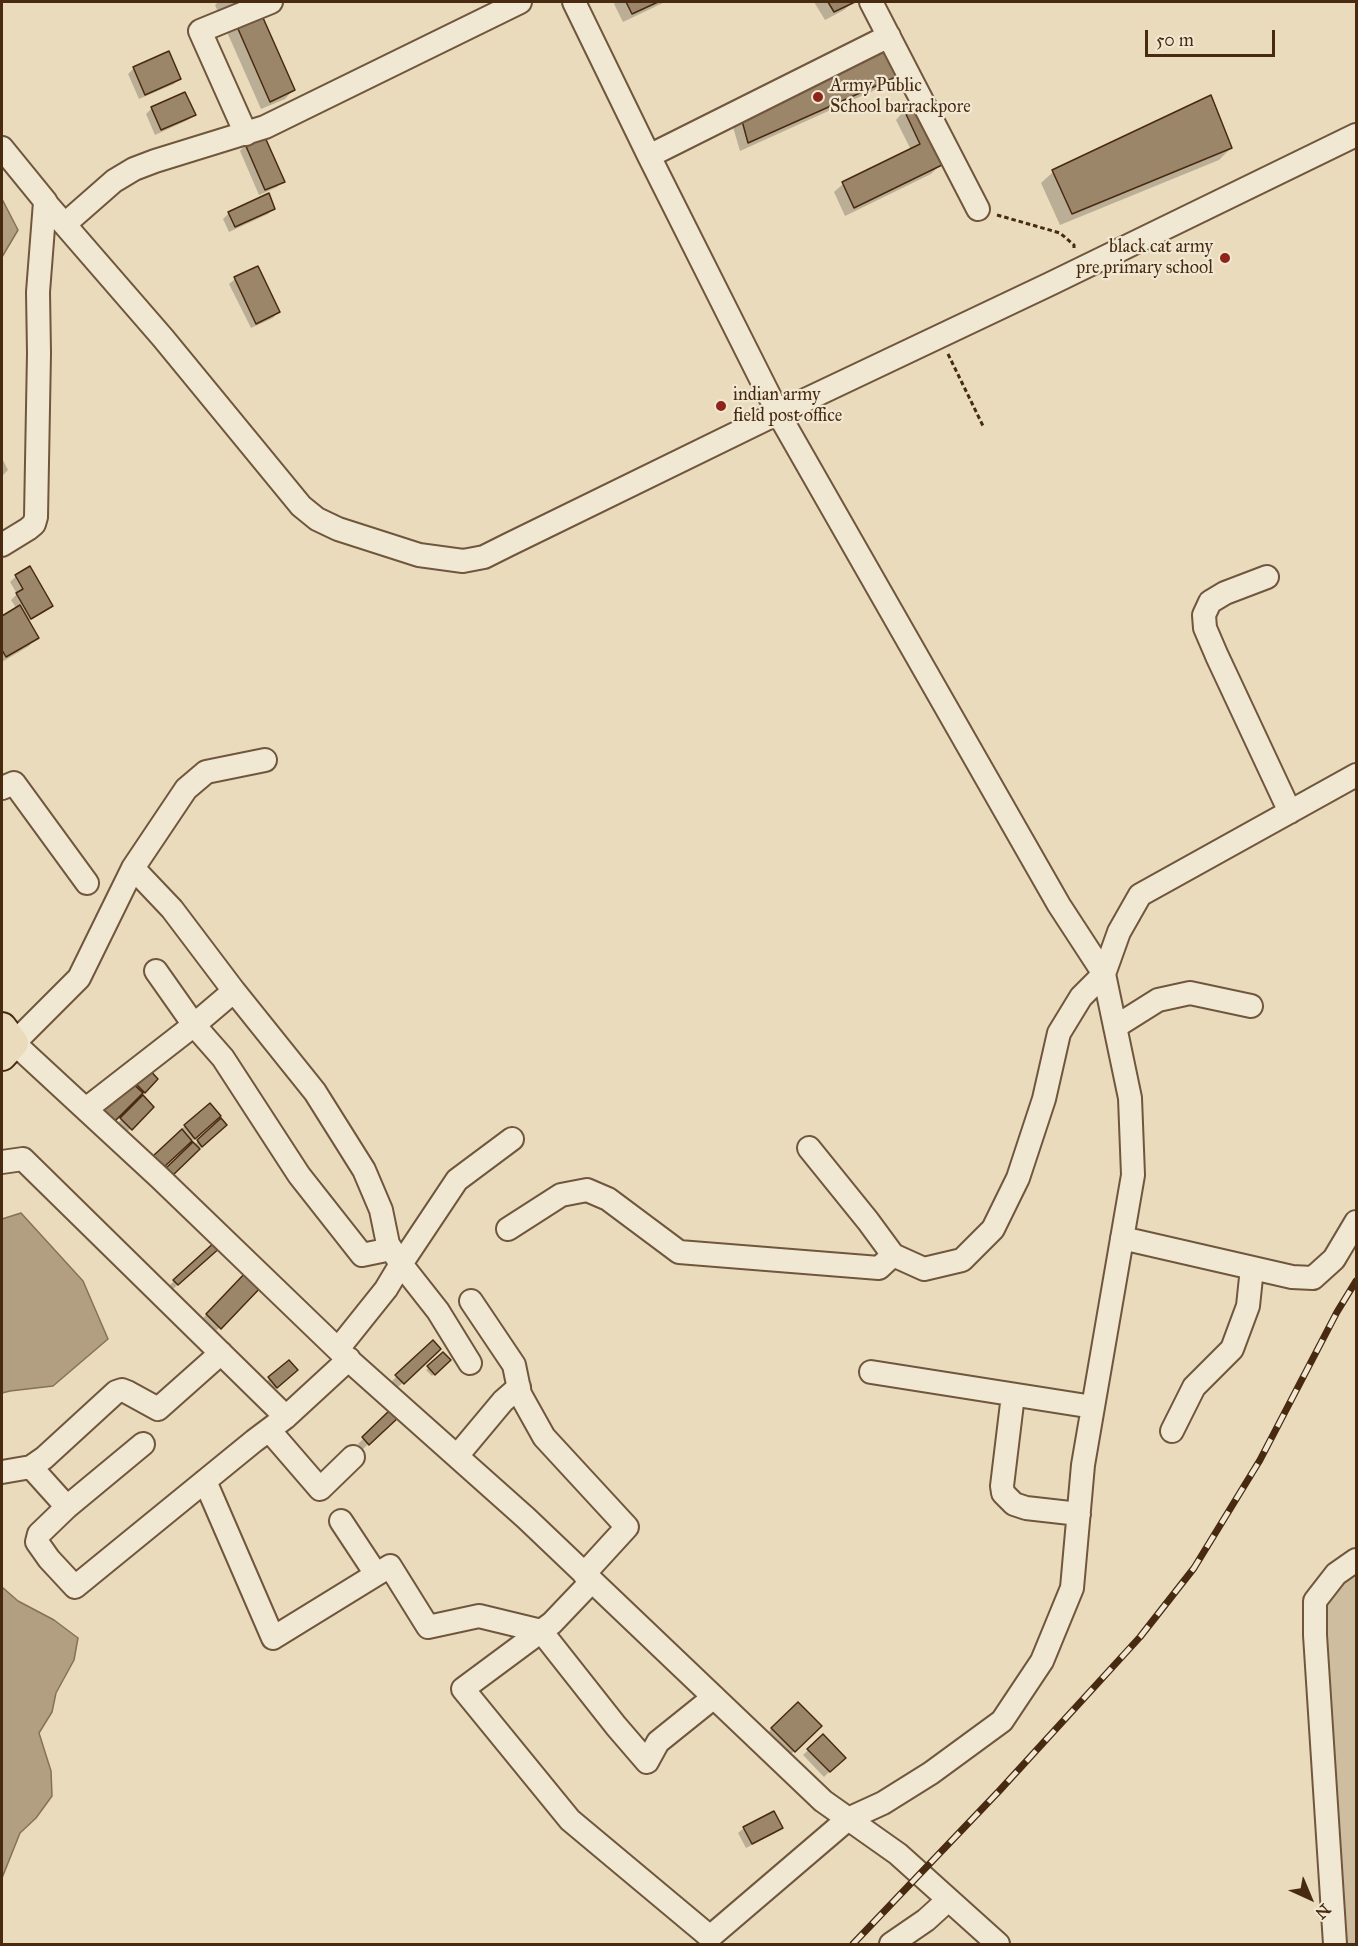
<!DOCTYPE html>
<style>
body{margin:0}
#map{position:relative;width:1358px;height:1946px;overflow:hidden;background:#e9dbbc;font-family:"IM FELL Great Primer",serif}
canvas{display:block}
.frame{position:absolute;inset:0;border:3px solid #482a11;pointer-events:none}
.north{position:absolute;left:1280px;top:1868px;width:60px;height:60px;-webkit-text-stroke:4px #f1e8d3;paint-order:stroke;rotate:136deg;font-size:16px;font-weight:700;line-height:24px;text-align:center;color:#482a11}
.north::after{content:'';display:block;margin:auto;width:21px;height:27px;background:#482a11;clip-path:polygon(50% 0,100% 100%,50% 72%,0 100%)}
.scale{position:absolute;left:1145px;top:30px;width:130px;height:27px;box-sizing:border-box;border:3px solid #482a11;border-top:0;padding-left:8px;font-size:18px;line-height:21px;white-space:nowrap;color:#482a11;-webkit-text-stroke:4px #f1e8d3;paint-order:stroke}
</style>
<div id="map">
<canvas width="1358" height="1946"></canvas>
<div class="frame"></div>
<div class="north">N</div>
<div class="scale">50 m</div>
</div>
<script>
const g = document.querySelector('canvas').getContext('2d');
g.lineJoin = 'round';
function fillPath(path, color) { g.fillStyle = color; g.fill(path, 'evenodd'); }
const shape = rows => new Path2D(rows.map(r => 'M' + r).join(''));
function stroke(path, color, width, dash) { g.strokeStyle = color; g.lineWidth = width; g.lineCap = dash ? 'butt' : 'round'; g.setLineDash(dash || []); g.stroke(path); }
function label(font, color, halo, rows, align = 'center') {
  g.font = font + ' "IM FELL Great Primer",serif'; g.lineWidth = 4.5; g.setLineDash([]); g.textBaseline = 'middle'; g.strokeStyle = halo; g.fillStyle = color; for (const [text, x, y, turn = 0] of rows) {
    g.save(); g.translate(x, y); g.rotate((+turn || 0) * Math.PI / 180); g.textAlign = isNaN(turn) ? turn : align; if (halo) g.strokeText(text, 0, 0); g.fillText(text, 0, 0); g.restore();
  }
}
const green = shape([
 [1356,1571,1356,1944,1343,1944,1324,1600,1344,1579]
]);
const water = shape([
 [2,199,18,230,2,257,2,199],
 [21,1213,83,1281,108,1339,53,1386,10,1391,2,1393,2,1219,21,1213],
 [2,1587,18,1601,54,1620,78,1638,74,1660,56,1693,52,1712,39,1733,51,1771,52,1796,36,1818,20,1833,2,1878,2,1587]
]);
const shadow = shape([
 [218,2,266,2,222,21,215,5],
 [616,2,665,2,623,22,614,4],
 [814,2,853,2,844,10,825,20],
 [236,23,293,90,285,99,261,109,227,32],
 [168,53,179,78,174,84,139,99,128,74,134,68],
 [897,76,888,84,740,151,733,127,741,119],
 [185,94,194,114,188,120,155,135,146,114,152,108],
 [1210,97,1231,148,1219,160,1060,225,1041,183,1053,172],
 [910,104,940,165,931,174,845,216,834,192,843,184,911,150,896,120],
 [264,137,283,181,277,187,259,195,240,151,245,145],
 [274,208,268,214,229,232,223,219,229,213],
 [235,279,278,312,273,318,251,328,229,284],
 [2,458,8,470,2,476],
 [16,576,51,605,46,611,28,621,37,637,29,646,2,662,2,618,17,609,11,600,17,594,10,582],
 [156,1079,109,1126,97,1114,129,1082],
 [143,1097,152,1107,125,1134,116,1125],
 [210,1105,214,1122,189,1143,149,1163,180,1133,179,1131,185,1126],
 [221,1121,225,1125,166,1180,194,1145],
 [214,1251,172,1290,169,1286,174,1281],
 [248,1273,261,1285,214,1333,201,1320],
 [432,1342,439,1349,397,1388,391,1382],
 [443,1354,449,1360,432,1376,426,1370],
 [288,1362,290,1375,271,1392,264,1384],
 [391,1411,397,1417,363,1449,358,1444],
 [798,1704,820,1726,788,1757,766,1734],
 [823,1736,843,1758,824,1777,803,1755],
 [781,1827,775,1833,746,1848,738,1833,744,1828]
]);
const building = shape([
 [626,2,658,2,632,14,626,2],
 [828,2,855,2,834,12,828,2],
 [260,11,295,90,270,102,235,22,260,11],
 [886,48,898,76,748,143,741,117,886,48],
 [169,51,181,79,145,95,133,67,169,51],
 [185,92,196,115,161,130,151,107,185,92],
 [1211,95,1232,148,1072,214,1052,170,1211,95],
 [911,101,942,165,854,208,842,182,920,144,904,110,911,101],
 [264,135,285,182,265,190,245,144,264,135],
 [269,193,275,209,235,227,228,212,269,193],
 [258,266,280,312,256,324,234,277,258,266],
 [30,566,53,606,31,619,16,593,23,589,15,575,30,566],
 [20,605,39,638,6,657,2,650,2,616,20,605],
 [146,1066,158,1079,145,1093,132,1080,146,1066],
 [129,1080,143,1093,115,1121,102,1108,129,1080],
 [143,1095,154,1107,132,1130,120,1118,143,1095],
 [210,1103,221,1116,195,1139,184,1125,210,1103],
 [221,1118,227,1125,202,1147,197,1140,221,1118],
 [182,1129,192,1141,164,1167,153,1156,182,1129],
 [193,1142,200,1149,172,1176,165,1169,193,1142],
 [217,1240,222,1246,178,1285,173,1280,217,1240],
 [248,1270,263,1285,221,1329,206,1314,248,1270],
 [433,1340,441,1349,404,1384,395,1375,433,1340],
 [443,1352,451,1360,435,1375,427,1366,443,1352],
 [289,1360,298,1370,277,1388,268,1377,289,1360],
 [391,1409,399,1417,369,1445,362,1437,391,1409],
 [798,1702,822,1726,795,1752,771,1728,798,1702],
 [823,1734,846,1758,830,1772,807,1749,823,1734],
 [774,1811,783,1828,752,1844,743,1827,774,1811]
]);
const path = shape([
 [997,215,1060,233,1074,245,1074,250],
 [948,354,984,428]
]);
const minor = shape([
 [574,2,649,156,778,413,1059,905,1104,974,1130,1098,1133,1175,1083,1465,1072,1588,1042,1661,1002,1721,931,1773,883,1803,848,1819,710,1937,570,1820,463,1689,552,1623,592,1581],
 [871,2,978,209],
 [246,134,200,31,271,2],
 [2,148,46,202],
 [649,156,889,36],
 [65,224,114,181,134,169,155,161,265,127,520,2],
 [2,545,28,529,34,524,36,517,39,353,38,292,45,202,163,338,301,506,317,519,338,529,419,555,463,561,484,557,508,545,778,413,1050,284,1356,135],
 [1267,577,1225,593,1210,602,1204,615,1205,628,1217,656,1290,812],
 [265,760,206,772,186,789,133,868,79,978,14,1043,160,1178,351,1362,526,1518,823,1801,898,1854,998,1944],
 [2,788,14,783,87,883],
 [133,868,172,909,234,991,315,1092,364,1170,381,1210,388,1244,401,1264,438,1311,470,1363],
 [156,971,194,1025,223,1058,299,1175,362,1255,391,1249],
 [1115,1027,1158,1000,1190,993,1251,1006],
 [86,1109,194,1025,234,991],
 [809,1148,868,1221,893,1255],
 [2,1162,23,1159,286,1417],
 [508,1229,561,1195,587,1190,608,1199,679,1252,879,1268,893,1255,924,1269,962,1260,993,1229,1018,1178,1044,1099,1059,1033,1081,997,1104,974,1119,932,1140,895,1356,775],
 [1122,1238,1292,1277,1313,1278,1334,1259,1356,1222],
 [471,1301,514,1365,520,1394,544,1437,627,1527,584,1574],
 [338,1349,386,1289,401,1264,457,1180,512,1139],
 [871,1372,1093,1407],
 [1013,1395,1002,1486,1003,1493,1014,1504,1026,1508,1079,1514],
 [269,1430,320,1489,353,1457],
 [1172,1431,1194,1387,1232,1349,1248,1306,1252,1268],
 [143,1444,67,1507,39,1534,37,1542,49,1559,75,1587,254,1441,286,1417,349,1359],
 [457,1456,503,1401,519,1387],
 [31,1467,67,1507],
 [2,1472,31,1467,44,1458,116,1392,122,1390,127,1392,158,1409,221,1353],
 [205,1481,273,1638,390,1566,428,1627,479,1616,541,1631,616,1726,647,1762,658,1742,714,1697],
 [341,1521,376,1574],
 [891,1944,926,1920,948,1900],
 [1335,1944,1315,1635,1315,1601,1336,1574,1356,1560]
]);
const major = shape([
 [2,1027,14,1043,2,1056]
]);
const rail = shape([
 [853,1944,1000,1790,1140,1637,1194,1568,1260,1460,1337,1312,1356,1281]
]);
const markers = [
 [818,97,6,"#8f2418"],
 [1225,258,6,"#8f2418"],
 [721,406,6,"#8f2418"]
];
const poiNames = [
 ["Army Public",830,87],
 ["School barrackpore",830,108],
 ["black cat army",1213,248,"right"],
 ["pre primary school",1213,269,"right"],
 ["indian army",733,396],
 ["field post office",733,417]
];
fillPath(green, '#cebd9f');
fillPath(water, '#b29f82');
stroke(water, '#887055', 1.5);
fillPath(shadow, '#0003');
fillPath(building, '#9c866a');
stroke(building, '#482a11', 1.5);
stroke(minor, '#70563c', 26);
stroke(major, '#482a11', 32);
stroke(path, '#482a11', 3, [4.5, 3]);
stroke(minor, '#f1e8d3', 22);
stroke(major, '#e9dbbc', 28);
stroke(rail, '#482a11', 7);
stroke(rail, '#f1e8d3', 4.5, [14]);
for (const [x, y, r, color] of markers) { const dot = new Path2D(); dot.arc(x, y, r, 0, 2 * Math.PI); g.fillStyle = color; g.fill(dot); stroke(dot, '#f1e8d3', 2); }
label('18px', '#482a11', '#f1e8d3', poiNames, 'left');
</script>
